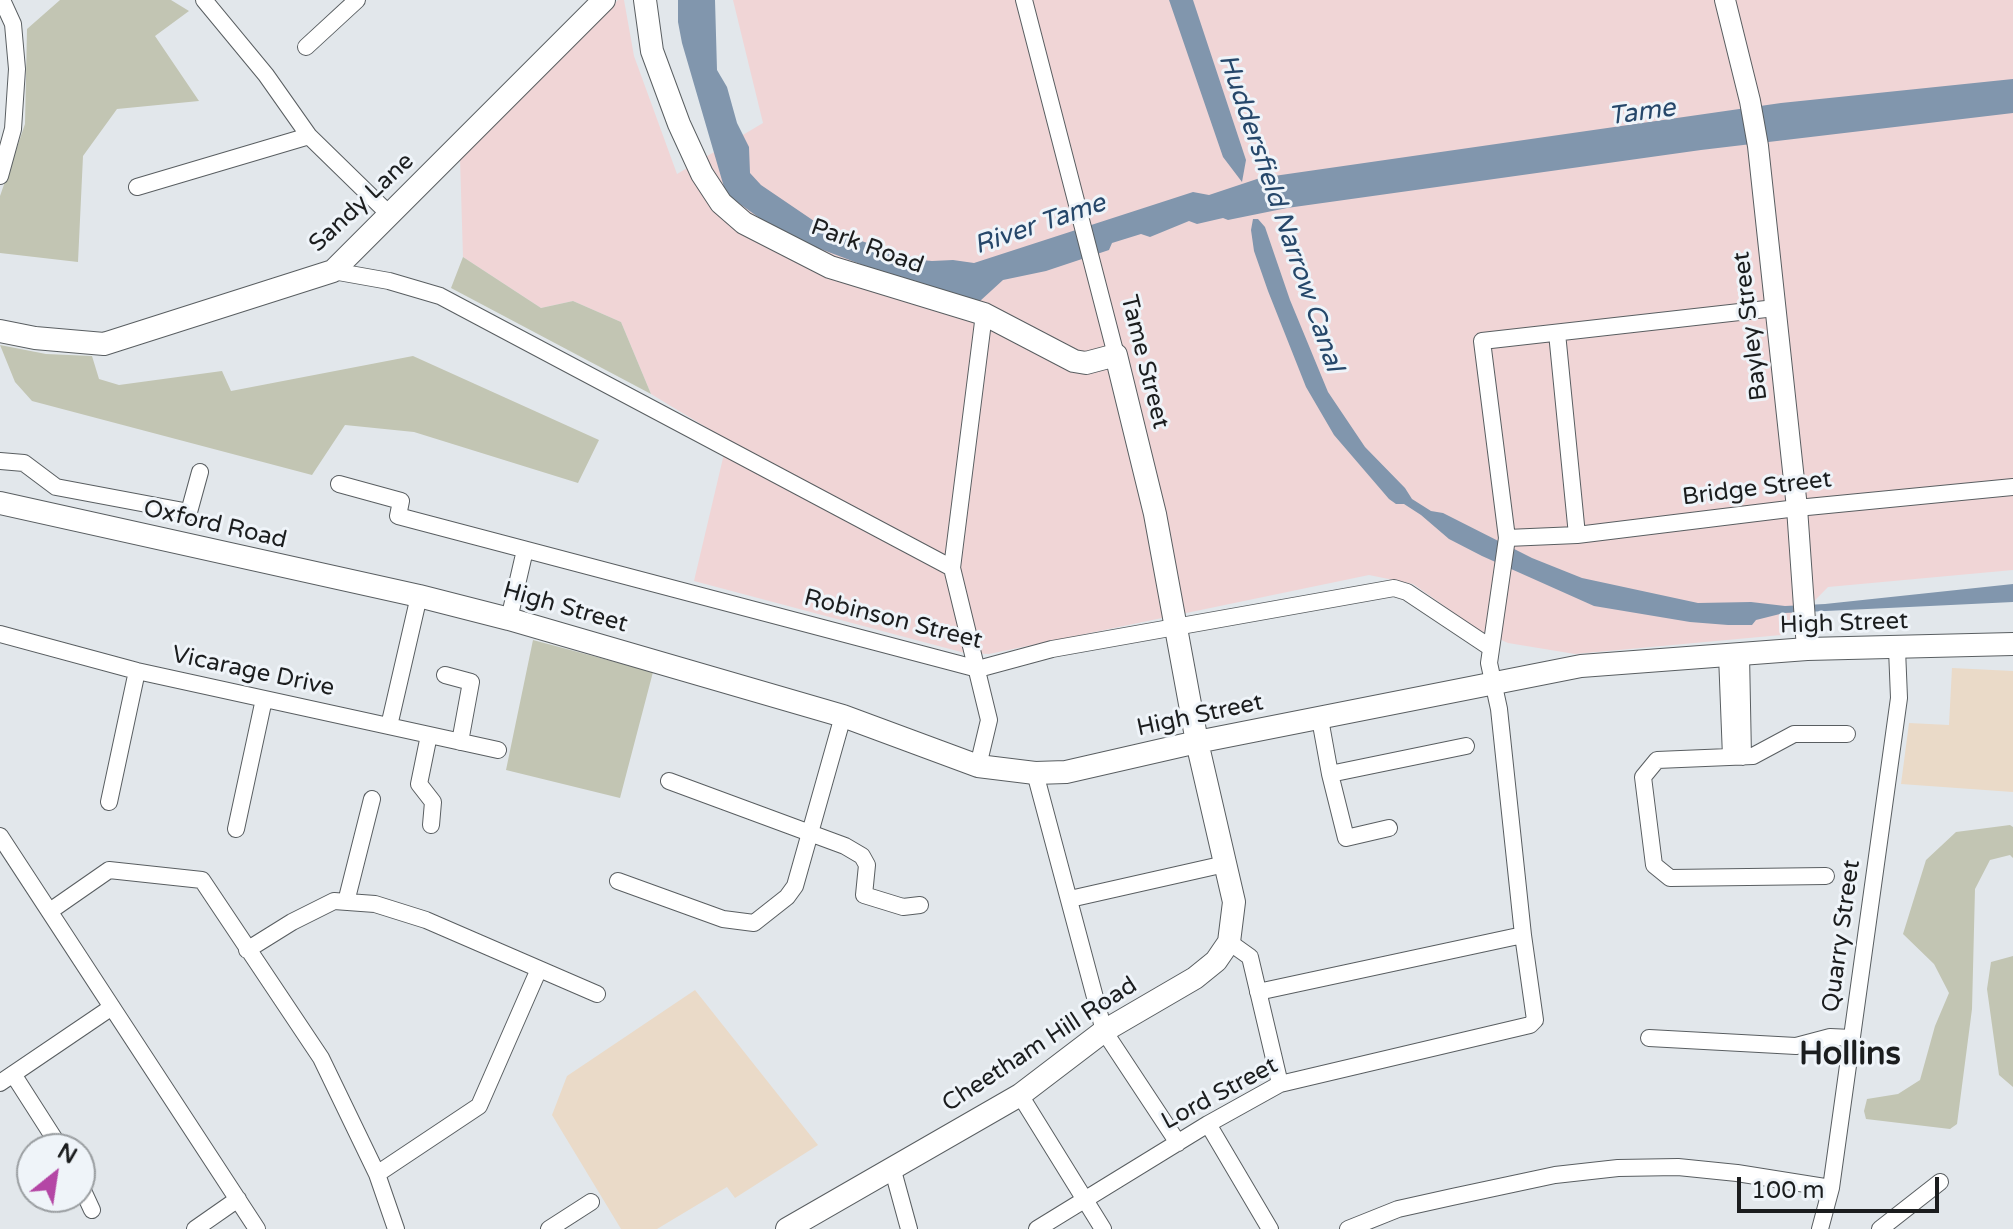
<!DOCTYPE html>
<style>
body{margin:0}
#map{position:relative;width:2013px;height:1229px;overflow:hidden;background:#e2e7eb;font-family:"Varela Round",sans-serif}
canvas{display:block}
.north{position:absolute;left:16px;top:1133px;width:80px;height:80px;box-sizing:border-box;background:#eff4f9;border:2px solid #9a9ea1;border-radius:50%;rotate:30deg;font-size:22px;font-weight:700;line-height:32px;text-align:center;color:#1b1d1e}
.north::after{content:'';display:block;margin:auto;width:28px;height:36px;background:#b446a5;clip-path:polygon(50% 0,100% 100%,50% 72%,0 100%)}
.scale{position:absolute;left:1737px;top:1177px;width:202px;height:36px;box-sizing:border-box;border:4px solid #1b1d1e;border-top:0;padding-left:10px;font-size:24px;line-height:28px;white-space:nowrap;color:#1b1d1e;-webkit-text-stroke:6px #eff4f9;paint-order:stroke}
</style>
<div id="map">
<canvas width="2013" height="1229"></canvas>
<div class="north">N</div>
<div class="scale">100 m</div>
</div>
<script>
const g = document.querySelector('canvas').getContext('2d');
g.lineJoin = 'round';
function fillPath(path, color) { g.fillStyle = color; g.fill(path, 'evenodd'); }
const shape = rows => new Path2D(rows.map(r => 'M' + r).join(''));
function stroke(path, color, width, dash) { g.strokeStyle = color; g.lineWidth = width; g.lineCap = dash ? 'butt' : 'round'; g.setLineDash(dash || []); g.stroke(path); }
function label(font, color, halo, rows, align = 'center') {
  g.font = font + ' "Varela Round",sans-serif'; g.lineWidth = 6; g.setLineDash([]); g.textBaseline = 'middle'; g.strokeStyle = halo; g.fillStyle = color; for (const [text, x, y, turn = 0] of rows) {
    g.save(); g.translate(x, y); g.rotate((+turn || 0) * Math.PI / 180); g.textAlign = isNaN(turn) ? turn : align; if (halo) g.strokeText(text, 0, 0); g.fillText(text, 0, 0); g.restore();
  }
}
const industrial = shape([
 [618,0,624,0,634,56,677,174,763,123,733,0,2013,0,2013,570,1828,587,1781,635,1575,654,1508,643,1477,629,1413,584,1369,575,989,654,965,653,694,581,723,458,724,438,651,394,621,322,573,301,541,308,463,257,460,158]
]);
const education = shape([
 [1952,668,2013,671,2013,792,1901,784,1909,723,1949,725],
 [695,990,818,1145,735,1198,727,1187,657,1229,621,1229,552,1115,567,1076]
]);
const green = shape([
 [60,0,171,0,189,11,155,36,199,101,117,109,83,156,78,262,0,253,0,196,25,124,27,29],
 [463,257,541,308,573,301,621,322,651,394,451,288],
 [0,345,46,354,92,356,99,379,119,385,222,371,231,391,413,356,599,440,578,483,414,432,345,425,312,475,32,401,15,382],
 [533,640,653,672,620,798,506,770],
 [2010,825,2013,827,2013,858,2010,855,1990,860,1975,889,1972,1009,1957,1124,1950,1129,1866,1119,1864,1111,1867,1099,1898,1094,1920,1080,1935,1026,1949,993,1934,964,1903,934,1926,860,1956,832],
 [2013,956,2013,1087,1999,1075,1987,989,1991,962]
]);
const water = shape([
 [678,0,715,0,717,70,727,87,737,123,749,147,750,173,761,185,814,221,855,239,921,260,932,261,953,260,974,263,1193,192,1209,195,1260,178,1781,103,2013,79,2013,113,1701,150,1287,208,1228,220,1223,218,1197,224,1189,221,1150,237,1141,234,1112,243,1109,250,1046,271,1003,280,980,301,868,267,810,245,772,227,726,194,682,43,678,22],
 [1169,0,1193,0,1246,160,1242,182,1223,157],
 [1253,219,1258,219,1265,227,1290,300,1328,392,1365,447,1405,488,1412,499,1431,511,1443,513,1532,558,1582,578,1698,603,1751,602,1785,606,1825,604,2013,584,2013,602,1784,613,1756,620,1752,625,1728,625,1690,622,1594,606,1482,556,1449,539,1421,515,1404,504,1396,504,1389,499,1334,435,1306,387,1268,291,1254,251,1251,230]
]);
const minor = shape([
 [204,0,266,75,309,136,390,215],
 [1024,0,1116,355],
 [306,47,357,0],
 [0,176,13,129,17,69,13,24,2,0],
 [137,187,309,136],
 [333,271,389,281,440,296,952,568],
 [1557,333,1577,535],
 [0,461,24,463,56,487,189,512,200,472],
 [339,484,401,501,398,516,978,669,1052,649,1394,588,1407,592,1491,648],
 [1507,538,1577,535,1797,508,2013,487],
 [509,619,525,550],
 [0,634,137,671,498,750],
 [1741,654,1743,757],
 [1727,655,1731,757],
 [445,675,471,682,460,742],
 [1320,719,1330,774],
 [389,726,419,596],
 [429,735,419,784,433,802,431,825],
 [978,766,989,720,952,568,984,314],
 [1035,773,1104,1031,1178,1143],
 [669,781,845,846,862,856,867,865,864,895,903,907,920,905],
 [109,802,137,671],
 [1389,828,1346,838,1330,774,1466,746],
 [236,829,264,699],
 [0,836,257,1229],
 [1826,876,1670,878,1654,865,1643,777,1657,760,1753,756,1794,734,1847,734],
 [618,881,723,919,754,923,787,897,795,886,843,716],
 [1070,899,1225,864],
 [346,902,372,799],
 [50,911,109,870,202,880,321,1058,377,1174,396,1229],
 [1229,942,1250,957,1280,1084],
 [247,950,292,922,334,901,375,904,426,920,597,994],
 [1258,992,1523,935],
 [1649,1038,1796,1046,1830,1037,1852,1038],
 [13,1074,61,1149],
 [0,1083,112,1007],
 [1020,1095,1103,1229],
 [1208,1124,1270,1229],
 [892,1167,909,1229],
 [377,1174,479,1106,539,969],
 [80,1184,92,1210],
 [195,1229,238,1199],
 [549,1229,591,1202],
 [1037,1229,1208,1124,1280,1084,1530,1025,1535,1020,1523,935,1499,709,1489,663,1507,538,1482,341,1775,308],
 [1348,1229,1398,1209,1452,1197,1555,1175,1618,1168,1678,1167,1737,1173,1831,1188],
 [1820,1229,1831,1188,1899,698,1897,649],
 [1880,1229,1940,1182]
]);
const tertiary = shape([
 [1725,0,1750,101,1758,146,1797,508,1807,649]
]);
const secondary = shape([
 [645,0,652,51,679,124,702,174,721,203,744,223,830,267,984,314,1074,361,1086,363,1116,355,1155,514,1197,742,1234,902,1229,942,1216,961,1195,978,1104,1031,1020,1095,787,1229],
 [0,331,35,338,104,344,333,271,604,0],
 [0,503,419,596,509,619,843,716,978,766,1035,773,1066,772,1197,742,1581,666,1807,649,2013,644]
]);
const streetNames = [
 ["Sandy Lane",362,203,-43],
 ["Park Road",867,247,20],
 ["Bayley Street",1751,326,-97],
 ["Tame Street",1144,362,76],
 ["Bridge Street",1757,489,-7],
 ["Oxford Road",215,525,13],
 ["High Street",565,608,16],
 ["Robinson Street",893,620,14],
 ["High Street",1844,624,-2],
 ["Vicarage Drive",253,672,12],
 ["High Street",1200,716,-12],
 ["Quarry Street",1842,936,-82],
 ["Cheetham Hill Road",1040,1045,-33],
 ["Lord Street",1220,1094,-28]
];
const waterNames = [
 ["Tame",1642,113,-8],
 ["Huddersfield Narrow Canal",1280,213,71],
 ["River Tame",1040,225,-19]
];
const districtNames = [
 ["Hollins",1850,1056]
];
fillPath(industrial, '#f0d5d6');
fillPath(education, '#eadac8');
fillPath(green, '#c2c5b3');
fillPath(water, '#8196ad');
stroke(minor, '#595e61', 18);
stroke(tertiary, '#595e61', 22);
stroke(secondary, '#595e61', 24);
stroke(minor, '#fff', 16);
stroke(tertiary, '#fff', 20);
stroke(secondary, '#fff', 22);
label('24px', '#1b1d1e', '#eff4f9', streetNames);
label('italic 26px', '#26476a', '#eff4f9', waterNames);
label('bold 32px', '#1b1d1e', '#eff4f9', districtNames);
</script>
